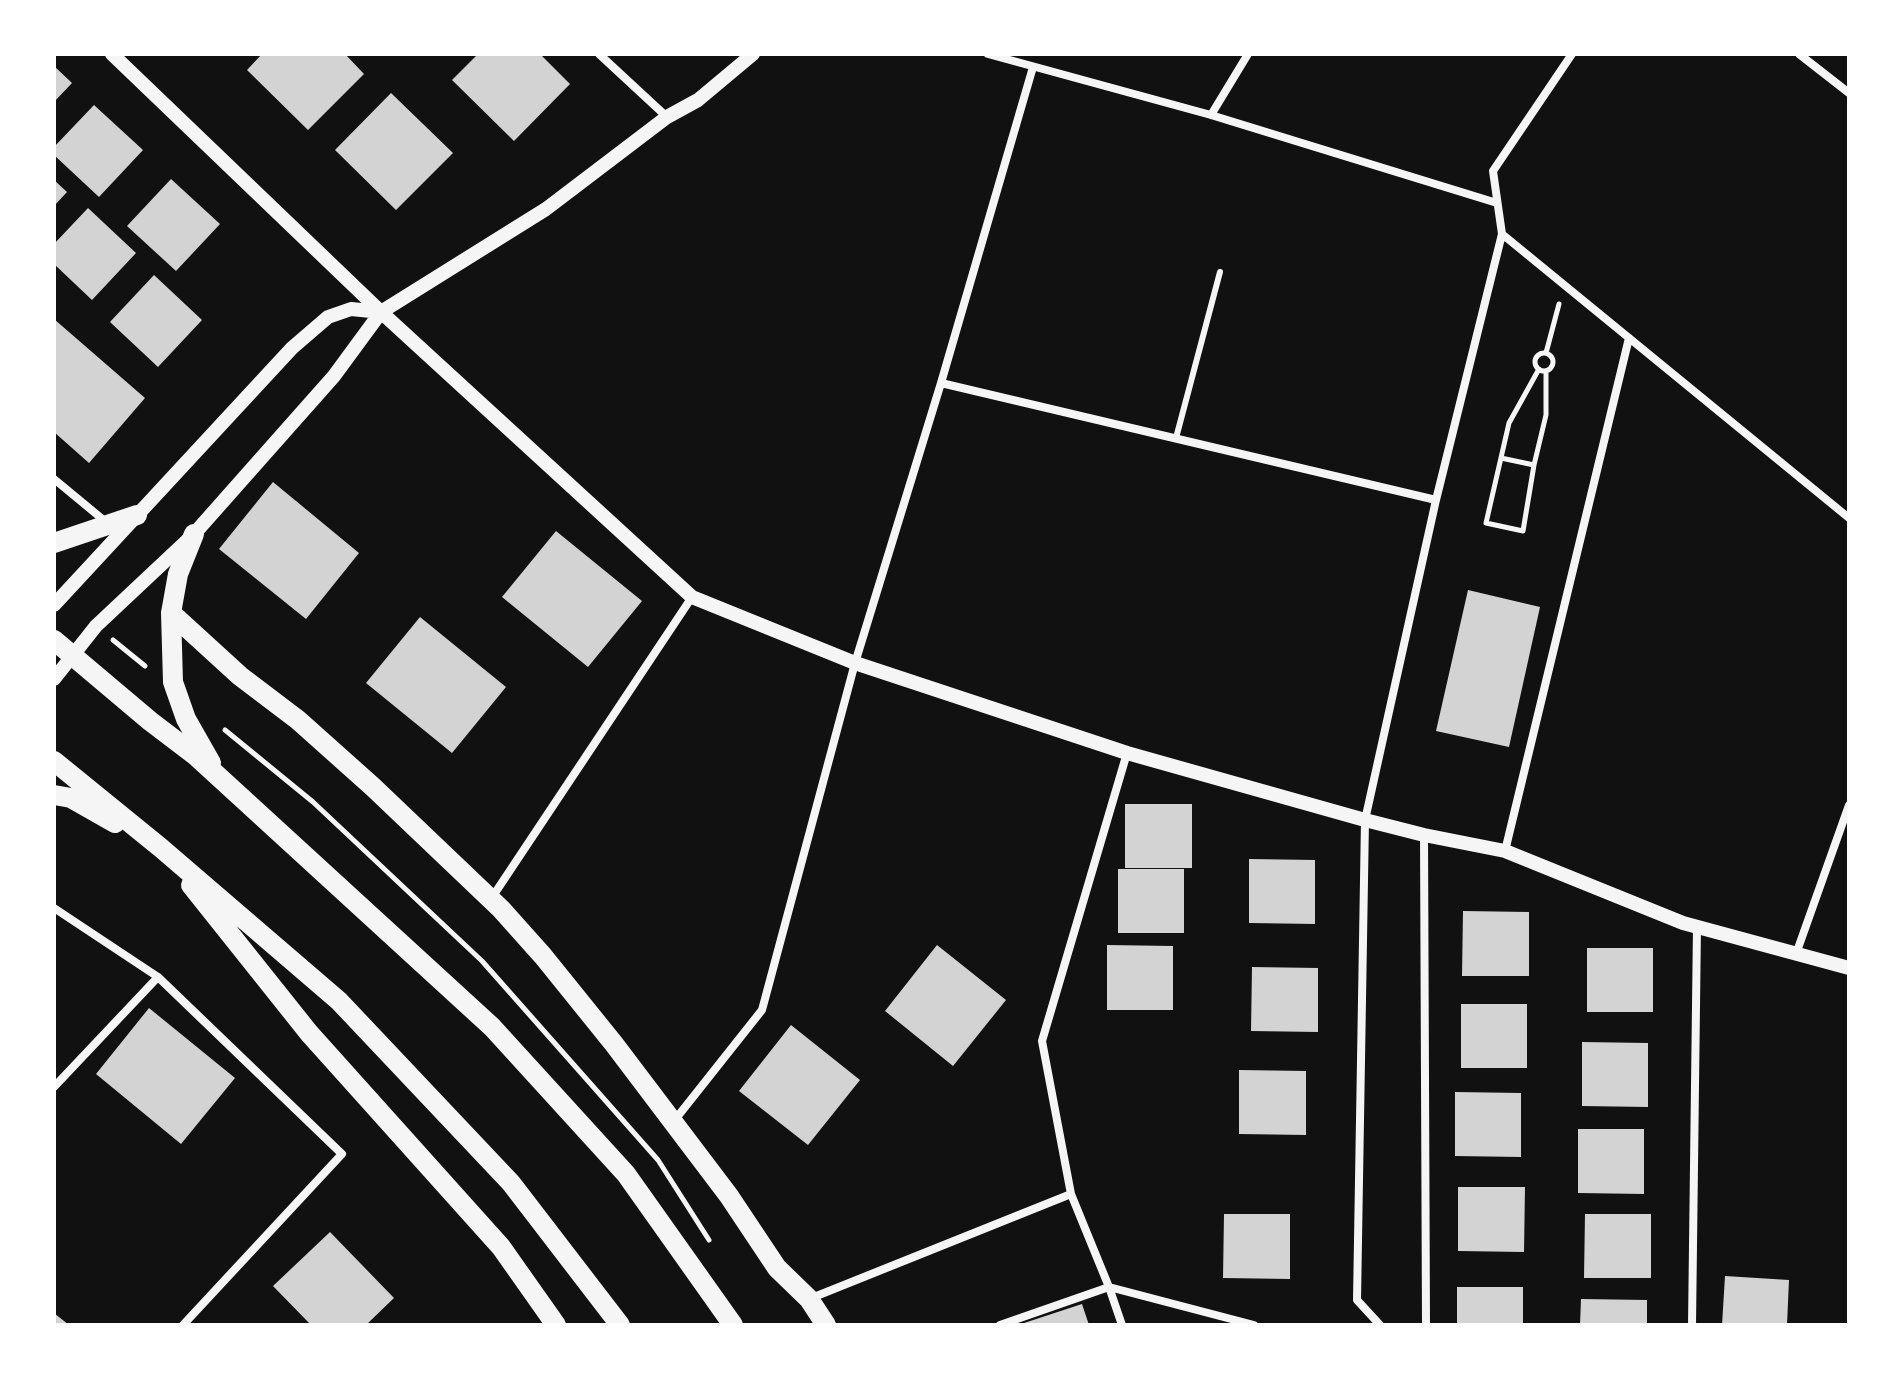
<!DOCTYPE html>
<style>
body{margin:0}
#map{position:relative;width:1903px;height:1379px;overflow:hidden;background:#111;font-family:"Public Sans",sans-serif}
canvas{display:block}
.frame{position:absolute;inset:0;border:56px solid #fff;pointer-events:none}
</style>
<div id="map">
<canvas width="1903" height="1379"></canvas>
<div class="frame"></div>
</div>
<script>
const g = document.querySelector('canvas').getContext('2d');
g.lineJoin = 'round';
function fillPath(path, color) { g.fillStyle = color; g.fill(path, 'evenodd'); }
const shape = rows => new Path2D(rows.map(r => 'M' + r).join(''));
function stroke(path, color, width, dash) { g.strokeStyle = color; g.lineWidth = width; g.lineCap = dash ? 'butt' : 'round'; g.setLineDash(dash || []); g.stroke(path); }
const building = shape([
 [262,54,345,54,364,74,308,130,247,70],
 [478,54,540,54,570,84,514,141,452,80],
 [54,66,72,83,54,102],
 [391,93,453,153,396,210,335,150],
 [94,105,143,150,99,197,54,155,54,147],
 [171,179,220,224,176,271,127,226],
 [54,180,67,192,54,206],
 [88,208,136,253,92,300,54,264,54,244],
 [154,275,202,320,158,367,110,322],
 [54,319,145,398,89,463,54,432],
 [273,482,359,553,306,619,219,549],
 [556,531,642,601,588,667,502,597],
 [1468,590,1540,607,1509,747,1436,731],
 [420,617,506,687,452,753,366,683],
 [1125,804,1192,804,1192,868,1125,868],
 [1249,859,1315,860,1315,924,1249,923],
 [1118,869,1184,869,1184,933,1118,933],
 [1463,911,1529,912,1529,976,1462,976],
 [937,945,1006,1000,953,1066,885,1011],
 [1107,945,1173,946,1173,1010,1107,1010],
 [1587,948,1653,948,1653,1012,1587,1012],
 [1252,967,1318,968,1318,1032,1251,1031],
 [1461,1004,1527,1004,1527,1068,1461,1068],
 [149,1008,235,1078,181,1144,96,1074],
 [791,1025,860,1080,808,1145,739,1091],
 [1582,1042,1648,1043,1648,1107,1582,1106],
 [1239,1070,1306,1071,1306,1135,1239,1134],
 [1455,1092,1521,1093,1521,1157,1455,1156],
 [1578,1129,1644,1129,1644,1194,1578,1193],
 [1458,1187,1525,1187,1524,1252,1458,1251],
 [1224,1214,1290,1214,1290,1279,1223,1278],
 [1585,1214,1651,1214,1651,1278,1584,1278],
 [330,1232,394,1298,366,1325,311,1325,273,1286],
 [1725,1276,1789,1280,1787,1325,1722,1325],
 [1457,1287,1523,1287,1523,1325,1457,1325],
 [1581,1299,1647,1300,1647,1325,1580,1325],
 [1082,1304,1089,1325,1021,1325,1021,1324],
 [54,1313,69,1325,54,1325]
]);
const path = shape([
 '1535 362a9 9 0 1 1 18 0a9 9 0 1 1-18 0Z',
 [1546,353,1559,304],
 [1539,369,1509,423,1486,523,1523,531,1534,465,1546,415,1546,371],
 [1501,458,1534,465],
 [113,640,145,666],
 [225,730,313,802,482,961,658,1160,709,1240]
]);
const service = shape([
 [1176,438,1220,272]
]);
const minor = shape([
 [599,54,667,117],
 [988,54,1211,115,1497,203],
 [1799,54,1849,93],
 [1211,115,1248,54],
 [1502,234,1849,518],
 [941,383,1436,500],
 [54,479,106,522],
 [1424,835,1426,1325],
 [1505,851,1629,338],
 [491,899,692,597],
 [54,908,158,977,342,1154,183,1325],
 [1796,954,1849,805],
 [54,1087,158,977],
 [674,1121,762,1010,855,663,941,383,1033,67],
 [809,1299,1071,1194],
 [1000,1325,1109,1287,1254,1325],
 [1122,1325,1109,1287,1071,1194,1042,1041,1127,753],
 [1380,1325,1357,1300,1365,820,1436,500,1502,234,1493,171,1572,54],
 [1692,1325,1697,926]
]);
const tertiary = shape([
 [112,54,381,312,692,597,855,663,1127,753,1365,820,1424,835,1505,851,1683,923,1849,968],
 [54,605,292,348,328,317,351,309,381,312],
 [54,679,96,626,194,534,334,376,381,312,546,209,667,117,698,100,753,54]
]);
const primary = shape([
 [194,534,178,574,171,613,173,682,186,719,211,763],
 [54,543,137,515],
 [171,613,240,676,298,720,373,787,501,909,543,956,614,1044,729,1196,777,1268,809,1299,826,1325],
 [54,640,150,721,196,756,492,1027,626,1174,733,1325],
 [54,761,161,848,339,1001,511,1183,620,1325],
 [54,795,71,798,115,823],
 [191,885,309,1033,501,1247,556,1325]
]);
fillPath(building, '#d3d3d3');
stroke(path, '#f5f5f5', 5);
stroke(service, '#f5f5f5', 6);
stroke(minor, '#f5f5f5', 8);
stroke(tertiary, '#f5f5f5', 14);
stroke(primary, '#f5f5f5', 20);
</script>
